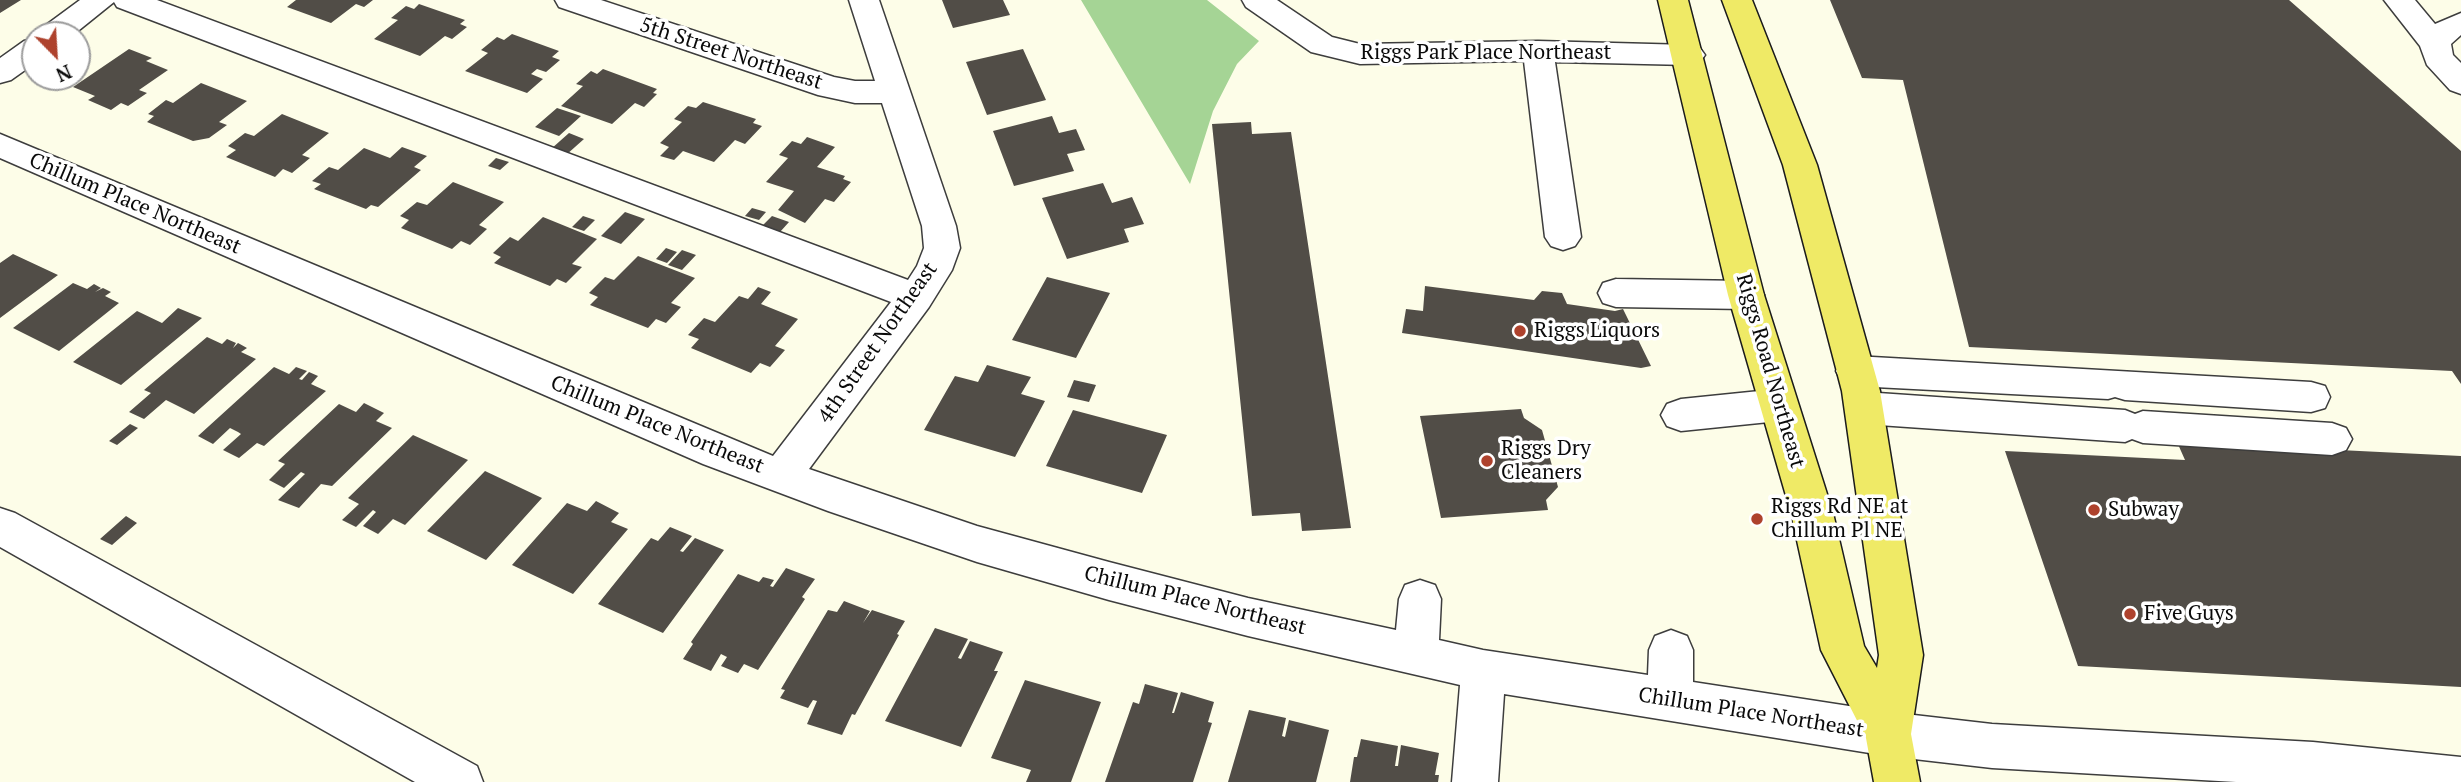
<!DOCTYPE html>
<style>
body{margin:0}
#map{position:relative;width:2461px;height:782px;overflow:hidden;background:#fdfde8;font-family:"PT Serif",serif}
canvas{display:block}
.north{position:absolute;left:21px;top:21px;width:70px;height:70px;box-sizing:border-box;background:#fff;border:2px solid #9d9d9d;border-radius:50%;rotate:156deg;font-size:19px;font-weight:700;line-height:28px;text-align:center;color:#0a0a0a}
.north::after{content:'';display:block;margin:auto;width:24px;height:32px;background:#ae422d;clip-path:polygon(50% 0,100% 100%,50% 72%,0 100%)}
</style>
<div id="map">
<canvas width="2461" height="782"></canvas>
<div class="north">N</div>
</div>
<script>
const g = document.querySelector('canvas').getContext('2d');
g.lineJoin = 'round';
function fillPath(path, color) { g.fillStyle = color; g.fill(path, 'evenodd'); }
const shape = rows => new Path2D(rows.map(r => 'M' + r).join(''));
function stroke(path, color, width, dash) { g.strokeStyle = color; g.lineWidth = width; g.lineCap = dash ? 'butt' : 'round'; g.setLineDash(dash || []); g.stroke(path); }
function label(font, color, halo, rows, align = 'center') {
  g.font = font + ' "PT Serif",serif'; g.lineWidth = 7; g.setLineDash([]); g.textBaseline = 'middle'; g.strokeStyle = halo; g.fillStyle = color; for (const [text, x, y, turn = 0] of rows) {
    g.save(); g.translate(x, y); g.rotate((+turn || 0) * Math.PI / 180); g.textAlign = isNaN(turn) ? turn : align; if (halo) g.strokeText(text, 0, 0); g.fillText(text, 0, 0); g.restore();
  }
}
const forest = shape([
 [1081,0,1207,0,1259,41,1237,64,1213,111,1190,184]
]);
const building = shape([
 [0,0,21,0,0,13],
 [296,0,373,0,364,7,356,4,331,23,287,7],
 [942,0,1003,0,1010,15,953,28],
 [1830,0,2289,0,2461,151,2461,384,2452,371,1969,347,1903,80,1862,78],
 [419,4,465,20,460,24,467,27,452,39,445,36,420,56,374,39,398,20,391,18,406,6,414,9],
 [512,34,559,51,552,57,560,60,546,72,537,69,531,74,543,79,527,93,465,71,488,53,481,50,497,37,504,40],
 [129,49,152,58,146,61,168,70,139,90,147,93,128,106,121,103,111,110,88,100,95,96,73,87],
 [1023,49,1046,100,987,115,966,62],
 [603,69,657,89,653,93,657,94,644,107,635,103,612,124,561,106,583,86,576,84,591,71,597,74],
 [201,83,247,101,219,122,227,125,209,138,193,141,147,122,154,116,148,114,166,100,173,103],
 [703,102,756,119,753,123,762,126,745,144,735,140,714,162,683,151,674,160,660,156,669,147,660,143,682,122,674,119,688,106,696,108],
 [557,108,581,116,559,136,535,127],
 [282,114,329,133,302,155,310,158,292,173,283,169,275,177,226,157,236,150,228,146,245,133,254,136],
 [1052,116,1059,133,1076,129,1085,150,1067,154,1074,171,1014,186,993,131],
 [1251,122,1252,134,1291,132,1351,528,1302,531,1300,513,1252,516,1212,124],
 [569,133,584,139,566,155,551,149],
 [807,137,835,147,817,167,845,176,843,179,851,182,834,202,825,199,805,223,778,210,794,191,766,182,788,158,779,155,792,141,801,144],
 [402,147,427,156,414,167,421,170,378,207,371,205,366,209,314,189,321,184,312,181,329,167,338,170,364,148,390,158],
 [496,158,509,162,500,170,488,166],
 [453,182,504,202,479,225,487,229,470,245,461,241,452,249,401,228,409,220,400,216,417,202,427,205],
 [1103,183,1112,203,1132,197,1144,224,1124,229,1129,242,1067,259,1042,198],
 [752,208,766,212,759,220,745,216],
 [625,212,645,219,621,244,601,236],
 [583,216,595,220,584,231,572,227],
 [772,216,789,222,780,232,763,225],
 [543,217,597,239,572,264,582,267,566,283,557,279,550,286,494,263,501,257,493,253,510,237,518,241],
 [666,248,677,252,667,263,656,259],
 [682,250,696,255,682,270,668,265],
 [13,254,58,275,0,318,0,263],
 [638,256,695,278,671,303,681,307,666,323,656,319,648,328,590,305,598,297,589,293,605,277,614,280],
 [1047,277,1110,293,1076,358,1012,340],
 [73,283,87,289,94,284,101,288,95,292,103,288,111,292,105,296,119,303,59,351,13,328],
 [1425,286,1534,300,1542,291,1562,293,1567,304,1615,311,1623,309,1651,366,1641,368,1402,333,1406,309,1423,311],
 [758,287,771,292,761,304,798,319,775,346,785,350,770,367,760,363,751,373,691,348,699,339,688,335,704,318,715,322,739,296,748,299],
 [178,308,202,318,121,385,73,362,137,311,162,323],
 [207,337,222,344,227,339,236,343,233,348,238,343,247,348,241,352,256,359,194,414,166,400,144,419,129,412,151,393,144,390],
 [987,365,1031,377,1021,394,1045,401,1015,457,924,430,955,376,978,382],
 [274,367,289,374,296,367,307,371,299,379,302,380,309,372,318,376,311,384,326,391,264,446,257,443,239,458,223,450,241,434,238,432,230,428,213,444,198,436],
 [1074,380,1096,385,1089,402,1067,397],
 [364,403,384,413,376,421,392,428,332,486,321,484,299,508,278,500,305,474,301,472,284,488,269,480,285,464,278,461,339,404,356,412],
 [1521,409,1524,418,1542,430,1558,487,1546,500,1548,510,1441,518,1420,416],
 [1073,410,1167,435,1142,493,1046,466],
 [130,424,138,428,117,445,109,441],
 [413,435,468,460,405,525,393,519,378,534,363,526,376,512,373,510,356,527,342,520,359,504,348,498],
 [2177,442,2461,456,2461,687,2078,666,2005,451,2185,460],
 [485,471,542,498,486,560,427,531],
 [596,501,619,513,611,522,628,529,573,594,512,565,567,503,587,511],
 [126,516,137,523,112,545,100,539],
 [670,527,692,536,680,551,683,552,695,538,724,550,663,633,598,604,651,538,658,541],
 [786,568,815,579,802,597,805,599,758,670,744,664,738,673,721,666,727,657,721,654,711,671,683,659,693,644,691,642,738,574,759,582,763,577,774,580,770,586,773,587],
 [844,601,870,611,863,623,872,610,905,621,897,634,899,635,855,715,852,714,842,735,807,724,817,701,813,700,808,708,780,698,785,690,781,689,828,610,837,612],
 [935,628,968,639,958,658,961,659,970,641,1003,652,994,671,998,671,961,747,885,721],
 [1025,680,1101,702,1071,782,1026,782,1031,770,991,758],
 [1145,684,1178,693,1172,713,1174,713,1181,692,1214,702,1208,722,1212,723,1193,782,1105,782,1133,702,1139,704],
 [1249,710,1286,718,1282,736,1285,737,1289,720,1329,730,1316,782,1228,782],
 [1361,739,1398,746,1395,766,1398,766,1401,745,1439,753,1435,775,1439,775,1438,782,1350,782,1354,757,1357,757]
]);
const minor = shape([
 [80,0,157,0,908,280,917,266,924,248,922,226,882,103,855,103,818,95,559,7,555,0,601,0,834,77,855,81,875,81,849,0,879,0,956,226,960,248,952,270,929,307,809,469,977,526,1109,562,1248,598,1396,630,1399,599,1405,585,1420,580,1435,585,1441,599,1439,640,1483,650,1648,675,1649,650,1655,636,1671,630,1687,636,1693,650,1693,682,1888,712,1992,724,2313,742,2461,757,2461,782,2236,782,1992,768,1888,756,1504,694,1498,782,1452,782,1460,685,1248,636,1109,600,977,562,828,511,703,464,0,158,0,134,773,456,891,302,117,7,114,2,73,35,38,35,42,28,80,0],
 [1242,0,1277,0,1332,37,1360,44,1538,41,1689,45,1700,48,1705,55,1700,62,1689,65,1555,62,1581,237,1575,246,1563,250,1551,246,1545,237,1524,61,1360,64,1311,52,1246,7,1242,0],
 [2384,0,2415,0,2435,24,2461,13,2461,35,2451,44,2453,55,2461,63,2461,94,2450,90,2427,65,2420,46,2384,0],
 [35,38,35,63,11,80,0,83,0,58,24,41,35,38],
 [1616,279,1746,281,1759,285,1764,295,1759,305,1746,309,1616,307,1603,303,1598,293,1603,283,1616,279],
 [1855,356,2311,382,2325,386,2330,397,2325,408,2311,412,2125,400,2115,397,2108,399,1855,386,1842,382,1836,371,1842,360,1855,356],
 [1779,389,1793,394,1798,405,1793,416,1779,421,1681,431,1667,426,1661,415,1667,404,1681,399,1779,389],
 [1864,392,2125,410,2135,414,2143,411,2332,423,2346,428,2352,439,2346,450,2332,455,2143,443,2132,439,2125,442,1864,424,1850,419,1845,408,1850,397,1864,392],
 [0,508,15,513,477,766,483,782,415,782,0,547,0,508]
]);
const major = shape([
 [1658,0,1688,0,1764,295,1833,513,1864,646,1877,668,1879,655,1842,391,1783,165,1722,0,1752,0,1817,165,1880,391,1923,655,1911,734,1920,782,1874,782,1866,738,1821,650,1791,513,1728,295,1658,0]
]);
const markers = [
 [1520,331,7,"#ae422d"],
 [1487,461,7,"#ae422d"],
 [2094,510,7,"#ae422d"],
 [1757,519,7,"#ae422d"],
 [2130,614,7,"#ae422d"]
];
const streetNames = [
 ["Riggs Park Place Northeast",1486,53],
 ["5th Street Northeast",731,54,18],
 ["Chillum Place Northeast",135,204,23],
 ["4th Street Northeast",878,343,-55],
 ["Riggs Road Northeast",1770,371,74],
 ["Chillum Place Northeast",657,425,22],
 ["Chillum Place Northeast",1195,601,14],
 ["Chillum Place Northeast",1751,713,9]
];
const poiNames = [
 ["Riggs Liquors",1534,331],
 ["Riggs Dry",1501,449],
 ["Cleaners",1501,473],
 ["Riggs Rd NE at",1771,507],
 ["Chillum Pl NE",1771,531],
 ["Subway",2108,510],
 ["Five Guys",2144,614]
];
fillPath(forest, '#a5d495');
fillPath(building, '#514d47');
stroke(minor, '#3d3d3d', 3);
stroke(major, '#1b1b1b', 3);
fillPath(minor, '#fff');
fillPath(major, '#efea66');
for (const [x, y, r, color] of markers) { const dot = new Path2D(); dot.arc(x, y, r, 0, 2 * Math.PI); g.fillStyle = color; g.fill(dot); stroke(dot, '#fff', 2.5); }
label('21px', '#0a0a0a', '#fff', streetNames);
label('21px', '#0a0a0a', '#fff', poiNames, 'left');
</script>
